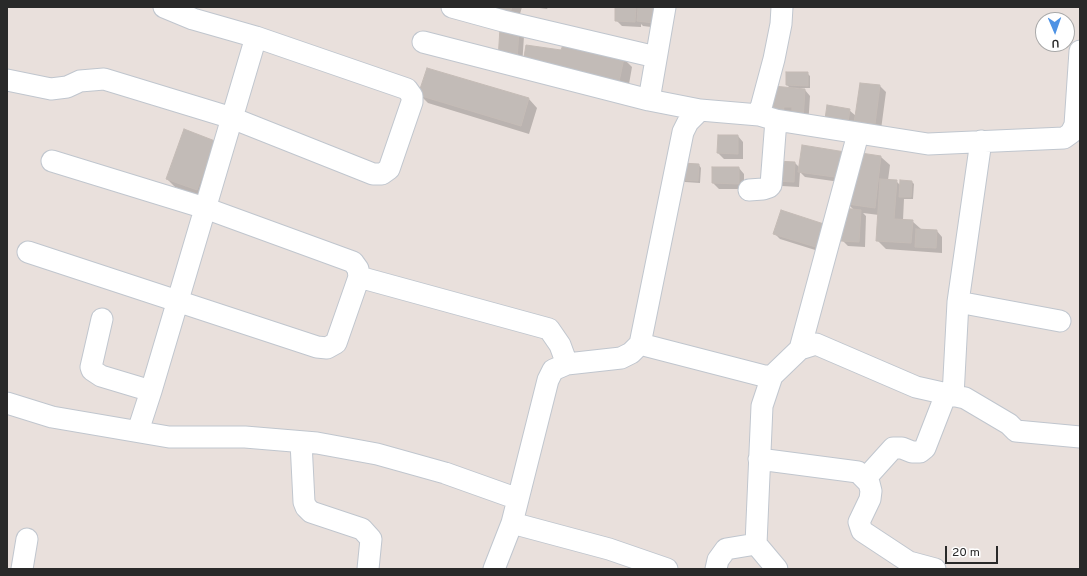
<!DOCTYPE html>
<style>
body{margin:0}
#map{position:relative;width:1087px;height:576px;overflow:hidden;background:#e9e0dc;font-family:Overpass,sans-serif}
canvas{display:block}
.frame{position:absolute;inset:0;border:8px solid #292929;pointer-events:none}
.north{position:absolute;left:1035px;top:12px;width:40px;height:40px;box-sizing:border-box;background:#fff;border:1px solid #a9a9a9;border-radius:50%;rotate:178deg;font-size:11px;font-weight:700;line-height:16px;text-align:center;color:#292929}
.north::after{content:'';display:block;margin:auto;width:14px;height:18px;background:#4e92e4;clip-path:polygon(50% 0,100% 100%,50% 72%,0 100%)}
.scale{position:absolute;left:945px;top:546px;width:53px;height:18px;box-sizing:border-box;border:2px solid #292929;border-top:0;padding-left:5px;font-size:12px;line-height:14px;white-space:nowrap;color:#292929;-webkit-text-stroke:3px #fff;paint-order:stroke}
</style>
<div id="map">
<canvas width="1087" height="576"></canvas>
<div class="frame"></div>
<div class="north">U</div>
<div class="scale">20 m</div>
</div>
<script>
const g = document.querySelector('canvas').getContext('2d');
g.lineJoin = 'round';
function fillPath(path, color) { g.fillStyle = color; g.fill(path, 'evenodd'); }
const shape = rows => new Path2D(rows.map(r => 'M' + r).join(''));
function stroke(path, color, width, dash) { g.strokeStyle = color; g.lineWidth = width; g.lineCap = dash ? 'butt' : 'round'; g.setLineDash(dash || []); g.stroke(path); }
const shadow = shape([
 [478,7,522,7,517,24],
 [532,7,548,7,547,9],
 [616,7,661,7,659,28,643,26,641,24,641,27,622,26,616,20],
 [501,29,524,36,522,66],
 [624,59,632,67,628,90,524,62],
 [807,73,810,76,810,88,795,88,795,89,805,90,810,96,808,127,778,119,791,89,787,85],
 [860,84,880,86,886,92,880,137,860,135,828,106,849,110,856,116],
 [420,95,529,99,537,108,529,134,428,103],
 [738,136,743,142,743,159,724,159,718,153],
 [214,141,205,198,175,187,167,179],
 [803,146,847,183,805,177,800,172,799,187,782,186,776,180,795,163,800,168],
 [854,153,881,157,890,165,888,180,896,181,900,185,912,182,914,184,913,199,904,199,903,220,912,221,921,229,937,231,942,237,942,253,886,249,877,240,879,215,863,213,866,216,865,247,848,246,842,240,854,210,848,204],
 [699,165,701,168,700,183,685,182,682,179],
 [713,168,739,168,744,174,744,189,719,189,713,183],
 [835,232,828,254,780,239,774,233]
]);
const building = shape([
 [480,7,512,7,509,16,480,7],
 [615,7,636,7,635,22,615,21,615,7],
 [638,7,656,7,654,23,637,21,638,7],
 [500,28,519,29,517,61,498,60,500,28],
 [565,40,624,58,619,82,523,63,526,45,561,50,565,40],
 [427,68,529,98,521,126,418,95,427,68],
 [786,72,808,72,808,86,786,85,786,72],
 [860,83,880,85,874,132,853,130,860,83],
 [773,86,805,89,803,121,792,121,792,107,784,107,783,114,771,113,773,86],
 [827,105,850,109,847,129,824,126,827,105],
 [184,129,215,141,197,190,166,179,184,129],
 [718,135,738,135,738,154,717,153,718,135],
 [802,145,845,152,842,178,798,172,802,145],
 [854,152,881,156,875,208,847,204,854,152],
 [776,161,795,162,794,182,775,181,776,161],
 [682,163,699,164,698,181,681,180,682,163],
 [712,167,739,167,739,184,712,183,712,167],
 [880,179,897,180,894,219,913,220,911,243,876,241,880,179],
 [900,180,912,181,911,197,899,197,900,180],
 [843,208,861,210,859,242,841,241,843,208],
 [781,210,830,226,822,249,773,234,781,210],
 [916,229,937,230,936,248,915,247,916,229]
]);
const street = shape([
 [452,7,503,21,656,57],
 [423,42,649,100,700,110],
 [7,80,51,89,67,87,80,81,104,79,232,118,373,174,382,174,389,169,412,102,412,96,407,89,256,37,193,19,164,7],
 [649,100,665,7],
 [759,115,774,59,781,24,782,7],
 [749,190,763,189,769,187,771,185,776,120],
 [28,252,317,347,327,348,336,343,359,277,358,269,353,262,205,208,52,161],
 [359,277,549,329,560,345,567,364],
 [958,302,1060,321],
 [102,319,91,367,92,370,101,376,151,391],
 [640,344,764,376,772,376,800,349,816,344,916,387,965,398,1009,424,1016,431,1080,437],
 [800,349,858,134],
 [772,376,762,406,756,544,777,569],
 [953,396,958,302,981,141],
 [7,403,52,417,169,437,245,437,317,443,377,454,445,473,518,499],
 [138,431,151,391,256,37],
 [301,442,304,502,306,507,311,512,362,529,371,539,368,569],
 [759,459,858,472,869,483,871,491,870,499,859,522,862,531,909,562,935,569],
 [865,479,893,448,902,448,912,452,920,452,925,448,946,394],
 [512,523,609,549,667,569],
 [22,569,27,539],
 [494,569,512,523,548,380,553,370,567,364,621,358,631,353,640,344,683,132,688,122,700,110,759,115,776,120,928,144,1064,138,1071,133,1075,125,1080,51],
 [716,569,718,560,726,549,756,544]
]);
fillPath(shadow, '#0003');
fillPath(building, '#c2bbb7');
stroke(building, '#c4bbb6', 1);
stroke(street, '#c0c6ce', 23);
stroke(street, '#fff', 21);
</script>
